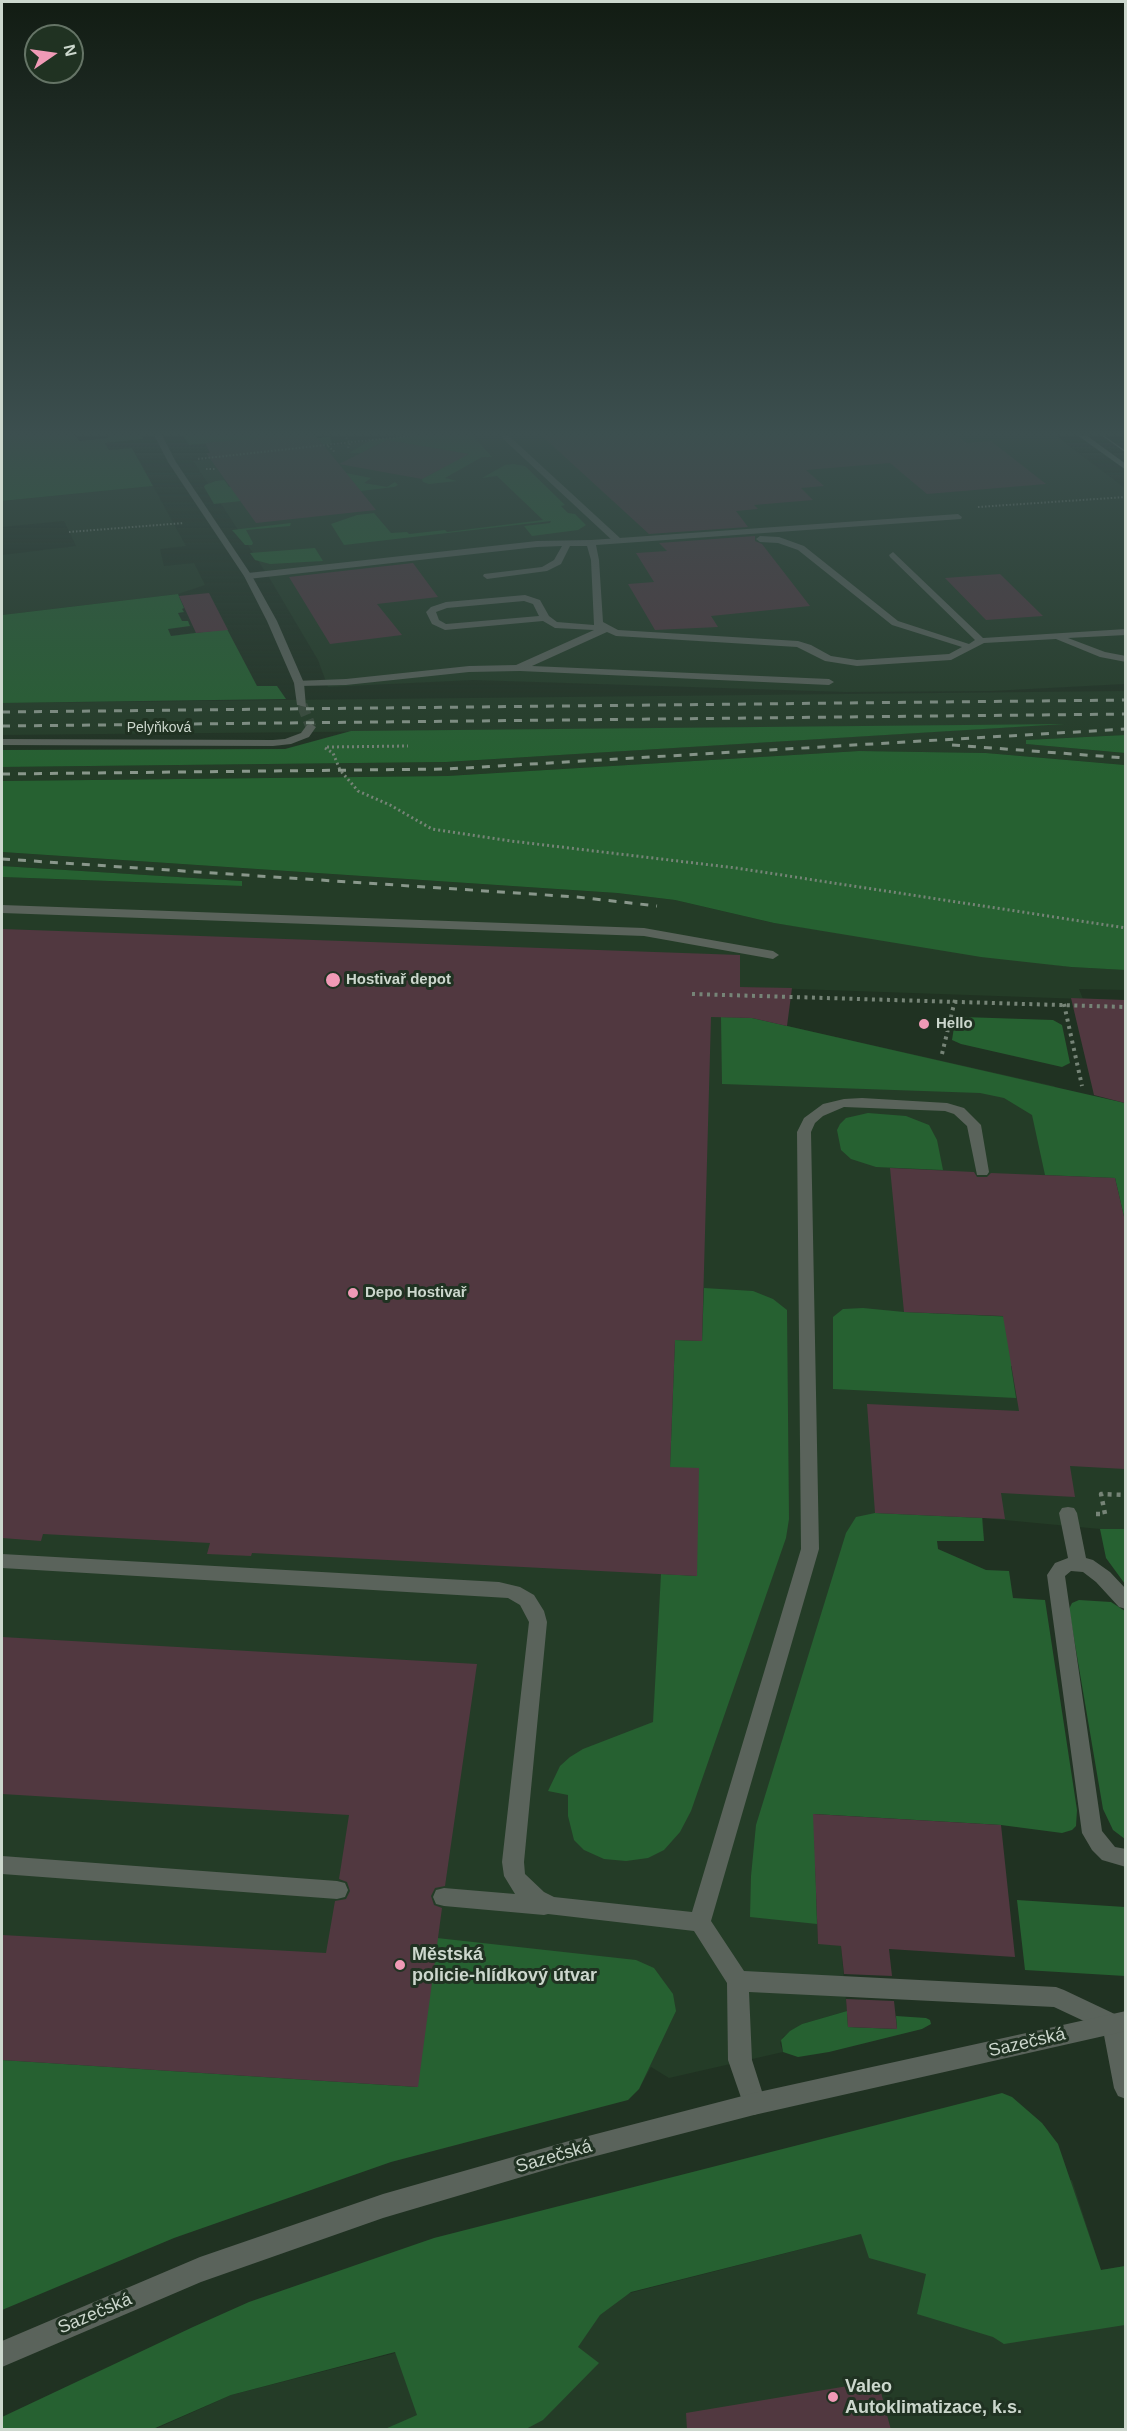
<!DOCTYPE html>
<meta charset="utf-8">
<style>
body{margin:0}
#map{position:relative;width:1127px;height:2431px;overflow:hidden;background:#203222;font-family:Arial,sans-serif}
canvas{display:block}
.frame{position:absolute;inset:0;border:3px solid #ccd7cd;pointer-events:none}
.north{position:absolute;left:24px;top:24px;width:60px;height:60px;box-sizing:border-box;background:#203222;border:2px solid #657466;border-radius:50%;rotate:77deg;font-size:16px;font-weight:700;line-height:24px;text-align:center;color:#ccd7cd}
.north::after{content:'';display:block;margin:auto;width:21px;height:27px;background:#f09ab6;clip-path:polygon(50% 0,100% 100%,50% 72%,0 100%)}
</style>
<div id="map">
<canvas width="1127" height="2431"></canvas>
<div class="frame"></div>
<div class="north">N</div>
</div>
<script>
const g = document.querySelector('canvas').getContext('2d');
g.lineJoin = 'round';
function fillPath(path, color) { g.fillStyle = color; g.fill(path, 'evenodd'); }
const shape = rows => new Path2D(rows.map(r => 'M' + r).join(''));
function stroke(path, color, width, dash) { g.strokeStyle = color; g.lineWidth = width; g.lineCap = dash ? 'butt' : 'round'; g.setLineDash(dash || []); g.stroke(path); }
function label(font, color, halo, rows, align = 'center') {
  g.font = font + ' Arial,sans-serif'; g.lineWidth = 6; g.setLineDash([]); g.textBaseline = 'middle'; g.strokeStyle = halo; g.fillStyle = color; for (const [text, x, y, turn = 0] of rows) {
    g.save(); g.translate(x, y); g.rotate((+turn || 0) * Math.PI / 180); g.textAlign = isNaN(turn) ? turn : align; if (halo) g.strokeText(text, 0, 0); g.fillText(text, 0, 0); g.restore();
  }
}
const built = shape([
 [426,435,1055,435,1125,488,1125,684,992,691,846,692,473,680,328,687,318,660,270,579,193,461],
 [153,486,186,546,160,549,164,566,194,563,205,585,178,594,2,615,2,555,76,546,64,521,2,527,2,501],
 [1125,691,1125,735,1027,740,1027,744,1125,753,1125,765,986,753,859,751,447,776,2,781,2,767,446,762,1044,725,2,735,2,703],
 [2,852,617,893,675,900,774,923,1071,967,1126,970,1125,990,1079,989,1083,999,740,987,740,1018,752,1018,1054,1086,1101,1118,1125,1221,1125,1529,1100,1529,983,1518,984,1541,937,1541,938,1549,813,1814,818,1943,841,1946,847,2011,802,2024,783,2037,780,2043,783,2052,669,2078,651,2067,639,2089,395,2146,2,2294,2,877,242,886,242,881,2,866],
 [1072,2180,1101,2270,1125,2266,1125,2429,153,2430,231,2395]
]);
const green = shape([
 [2,435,73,435,77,437,79,441,108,438,108,435,141,435,143,439,105,443,109,450,132,448,153,486,2,501],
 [183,435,259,435,265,443,330,437,332,444,241,452,245,440,189,445],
 [426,435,472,435,492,457,482,457,445,478,457,481,429,484,423,482,422,479,468,454,387,440,361,453,349,453,371,440],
 [513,464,525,466,565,505,561,506,568,513,575,514,586,525,578,530,532,536,524,526,550,523,551,521,344,545,331,524,357,515,374,513,391,533,407,532,409,534,445,530,447,532,543,520,497,476,482,478,505,465],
 [331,470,371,478,364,483,387,487,395,482,398,485,394,487,361,491,358,488,214,504,204,487,205,485,216,481,224,480,229,487],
 [291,523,290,526,246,530,253,543,252,545,245,545,232,530],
 [315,548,323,561,270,564,255,560,250,553],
 [178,594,184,608,182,609,184,612,178,613,182,621,188,621,190,626,168,629,171,636,227,629,257,686,277,686,286,699,2,703,2,615],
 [1065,724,446,762,2,767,2,750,285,749,351,731],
 [1125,735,1125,753,1026,744,1026,740],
 [859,751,986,753,1125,765,1125,970,1071,967,981,957,774,923,675,900,617,893,2,852,2,781,447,776],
 [2,866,242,881,242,886,2,877],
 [721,1017,752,1018,1125,1103,1125,1221,1115,1178,1045,1175,1032,1115,1004,1098,980,1093,722,1084],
 [963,1017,1053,1020,1062,1025,1070,1063,1062,1067,961,1044,952,1040,955,1021],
 [868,1113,906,1116,929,1125,937,1140,943,1170,876,1167,851,1159,841,1150,837,1130,840,1124,846,1118],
 [704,1288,753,1291,773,1299,787,1310,789,1519,786,1538,691,1811,680,1832,664,1850,648,1858,626,1861,604,1859,584,1850,574,1840,568,1816,568,1795,548,1791,560,1766,570,1757,583,1749,653,1722,661,1574,697,1576,670,1467,675,1340,702,1341],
 [863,1308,904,1312,1037,1318,1046,1368,1011,1366,1016,1398,833,1389,833,1317,843,1309],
 [875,1513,982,1518,984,1541,937,1541,938,1549,986,1570,1009,1571,1013,1598,1045,1600,1077,1810,1076,1826,1072,1830,1062,1833,1001,1825,814,1814,817,1924,750,1917,751,1876,756,1825,846,1533,856,1517],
 [1100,1529,1125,1529,1125,1584,1106,1558],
 [1079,1600,1111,1602,1125,1611,1125,1839,1113,1830,1103,1809,1069,1609,1072,1603],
 [1017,1900,1125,1907,1125,1976,1025,1970],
 [437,1938,636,1960,654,1968,673,1994,676,2011,639,2089,628,2100,391,2162,174,2238,2,2310,2,2060,417,2087],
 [847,2011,848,2027,897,2029,896,2016,926,2018,930,2020,931,2024,922,2029,829,2052,798,2057,783,2052,781,2040,790,2031,802,2024],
 [1002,2093,1012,2097,1042,2123,1058,2144,1101,2270,1125,2266,1125,2325,1004,2344,993,2337,917,2314,926,2274,869,2258,861,2234,631,2292,600,2315,578,2347,599,2363,543,2420,526,2429,385,2429,417,2415,395,2352,231,2395,153,2429,2,2429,2,2417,193,2327,249,2302,434,2238]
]);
const building = shape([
 [259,435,315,435,339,464,387,440,469,454,422,479,339,464,376,510,256,523,206,453,210,453,205,443,261,438],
 [541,435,956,435,967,443,991,441,1046,484,927,494,890,463,806,470,824,486,801,488,813,500,754,505,758,509,736,511,748,527,649,534],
 [755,536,755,541,762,544,810,606,711,616,718,627,655,630,628,584,654,582,636,553,667,551,659,543],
 [413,563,438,597,377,604,402,635,330,644,289,577],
 [1000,574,1043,616,986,620,945,578],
 [209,593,228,630,196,633,179,596],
 [2,929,740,955,740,987,792,988,787,1026,752,1018,711,1017,702,1341,675,1340,670,1467,699,1468,697,1576,252,1553,251,1556,207,1554,210,1543,43,1534,41,1541,2,1538],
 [1071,998,1125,1000,1125,1103,1094,1095],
 [890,1168,974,1172,977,1177,987,1177,991,1173,1115,1178,1125,1221,1125,1469,1070,1466,1075,1497,1001,1493,1005,1519,875,1513,867,1404,1019,1411,1003,1316,904,1312],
 [2,1637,477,1664,445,1886,435,1888,431,1896,434,1905,442,1908,418,2087,2,2060,2,1935,326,1953,335,1901,346,1899,350,1891,347,1882,339,1879,349,1815,2,1794],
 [813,1814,1001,1825,1015,1957,889,1949,892,1976,844,1974,841,1946,818,1944],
 [846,1999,894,2001,897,2029,848,2027],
 [878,2381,891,2430,687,2430,686,2413]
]);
const streetTunnel = shape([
 [302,705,311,727]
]);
const pathFar3 = shape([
 [344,435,350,443,348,448],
 [328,446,336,453],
 [198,459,417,435],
 [206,469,216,469],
 [978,507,1126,497],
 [69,532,184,523]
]);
const pathFar2 = shape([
 [327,747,408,746],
 [325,748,333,753,340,770,358,791,390,805,432,829,511,841,736,868,1126,928]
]);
const pathFar1 = shape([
 [692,994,1126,1007],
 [1064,1004,1082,1086],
 [942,1054,955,1000]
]);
const path = shape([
 [1096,1514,1105,1514,1101,1494,1126,1495]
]);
const lane = shape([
 [958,514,962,517,961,519,596,545,599,560,603,622,618,630,798,641,811,645,831,656,857,660,949,654,962,647,892,625,798,550,778,543,760,542,756,539,760,536,779,537,804,546,898,621,969,644,975,640,890,557,889,555,893,552,983,638,1126,629,1126,635,1068,638,1105,652,1126,656,1126,662,1100,657,1056,639,984,643,951,660,857,666,825,661,797,647,616,636,607,632,532,666,829,679,834,682,829,685,520,671,469,672,346,685,299,686,294,683,295,681,346,679,469,666,516,665,594,630,555,628,543,621,445,630,432,624,426,612,431,607,446,602,525,595,540,600,549,616,557,622,594,625,591,560,587,546,570,546,561,564,547,571,487,579,483,576,484,574,542,567,554,560,562,546,537,547,248,579,244,576,248,573,537,541,591,540,958,514],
 [524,601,533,604,539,616,446,624,439,620,436,612,447,608,524,601],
 [2,905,644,928,773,951,779,955,773,959,644,936,2,913,2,905],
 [862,1098,947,1103,964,1108,981,1125,989,1172,987,1175,977,1175,967,1126,954,1114,945,1111,844,1107,823,1116,815,1123,811,1132,819,1549,711,1921,744,1971,1056,1987,1064,1990,1121,2017,1126,2030,1126,2099,1118,2096,1114,2088,1103,2030,1054,2007,749,1992,752,2060,766,2104,762,2112,754,2115,746,2112,728,2060,727,1983,694,1931,548,1914,544,1915,444,1906,436,1904,433,1897,436,1890,444,1888,515,1894,504,1876,502,1862,529,1622,520,1605,508,1598,2,1568,2,1554,499,1582,520,1587,534,1595,544,1611,547,1622,524,1862,525,1874,544,1892,554,1897,692,1912,801,1549,797,1132,804,1118,823,1104,844,1099,862,1098],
 [1068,1507,1074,1508,1077,1513,1086,1558,1093,1560,1110,1572,1126,1589,1126,1609,1119,1607,1096,1582,1083,1572,1071,1571,1065,1576,1102,1831,1115,1847,1126,1849,1126,1867,1102,1860,1092,1850,1082,1833,1047,1575,1055,1563,1068,1558,1059,1513,1062,1508,1068,1507],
 [2,1856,337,1881,345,1883,348,1890,345,1897,337,1899,2,1874,2,1856]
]);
const street = shape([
 [154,435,162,435,176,462,252,576,277,621,304,683,306,707,297,705,294,683,267,621,244,576,168,462,154,435],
 [499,435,508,435,620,538,620,542,614,542,499,435],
 [311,724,316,727,309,737,291,744,273,746,2,745,2,739,273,740,285,739,301,733,307,725,311,724],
 [1126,2011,1126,2031,754,2115,569,2163,383,2218,201,2282,2,2367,2,2341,200,2257,383,2194,569,2141,754,2093,1126,2011]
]);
const secondary = shape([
 [1077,435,1086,435,1126,464,1126,470,1077,435]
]);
const tram = shape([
 [1102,435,1126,452]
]);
const rail = shape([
 [2,712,1126,700],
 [2,726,1126,714],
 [952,745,1126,758],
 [2,774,447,769,1126,729],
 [2,859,577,897,657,906]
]);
const markers = [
 [333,980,8,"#f09ab6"],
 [924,1024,6,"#f09ab6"],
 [353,1293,6,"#f09ab6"],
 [400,1965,6,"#f09ab6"],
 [833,2397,6,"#f09ab6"]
];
const farStreetnames = [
 ["Pelyňková",159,728]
];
const poiNames = [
 ["Hostivař depot",346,980],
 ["Hello",936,1024],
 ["Depo Hostivař",365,1293]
];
const nearPoinames = [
 ["Městská",412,1955],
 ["policie-hlídkový útvar",412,1976],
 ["Valeo",845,2387],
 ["Autoklimatizace, k.s.",845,2408]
];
const nearStreetnames = [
 ["Sazečská",1027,2043,-13],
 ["Sazečská",554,2157,-16],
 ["Sazečská",95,2314,-23]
];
fillPath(built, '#243c27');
fillPath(green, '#266131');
fillPath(building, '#513840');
stroke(streetTunnel, '#3a4b3c', 11, [11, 5]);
stroke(pathFar3, '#768477', 2, [1.5, 2]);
stroke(pathFar2, '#768477', 3, [2, 3]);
stroke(pathFar1, '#768477', 4, [3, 4.5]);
stroke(path, '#768477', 4.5, [4, 5]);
fillPath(lane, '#5a635b');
fillPath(street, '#5a635b');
fillPath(secondary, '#748275');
stroke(tram, '#89978b', 1.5);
stroke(rail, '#89978b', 3, [8, 8]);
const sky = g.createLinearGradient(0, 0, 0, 775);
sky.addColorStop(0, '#121c13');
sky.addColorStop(0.56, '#3c4f4f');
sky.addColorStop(1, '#3c4f4f00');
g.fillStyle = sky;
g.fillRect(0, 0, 1127, 775);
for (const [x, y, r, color] of markers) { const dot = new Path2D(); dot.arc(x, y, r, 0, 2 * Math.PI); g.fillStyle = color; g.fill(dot); stroke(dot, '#203222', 2); }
label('14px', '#ccd7cd', '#203222', farStreetnames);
label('bold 15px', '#ccd7cd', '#203222', poiNames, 'left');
label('bold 18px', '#ccd7cd', '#203222', nearPoinames, 'left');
label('18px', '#ccd7cd', '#203222', nearStreetnames);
</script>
